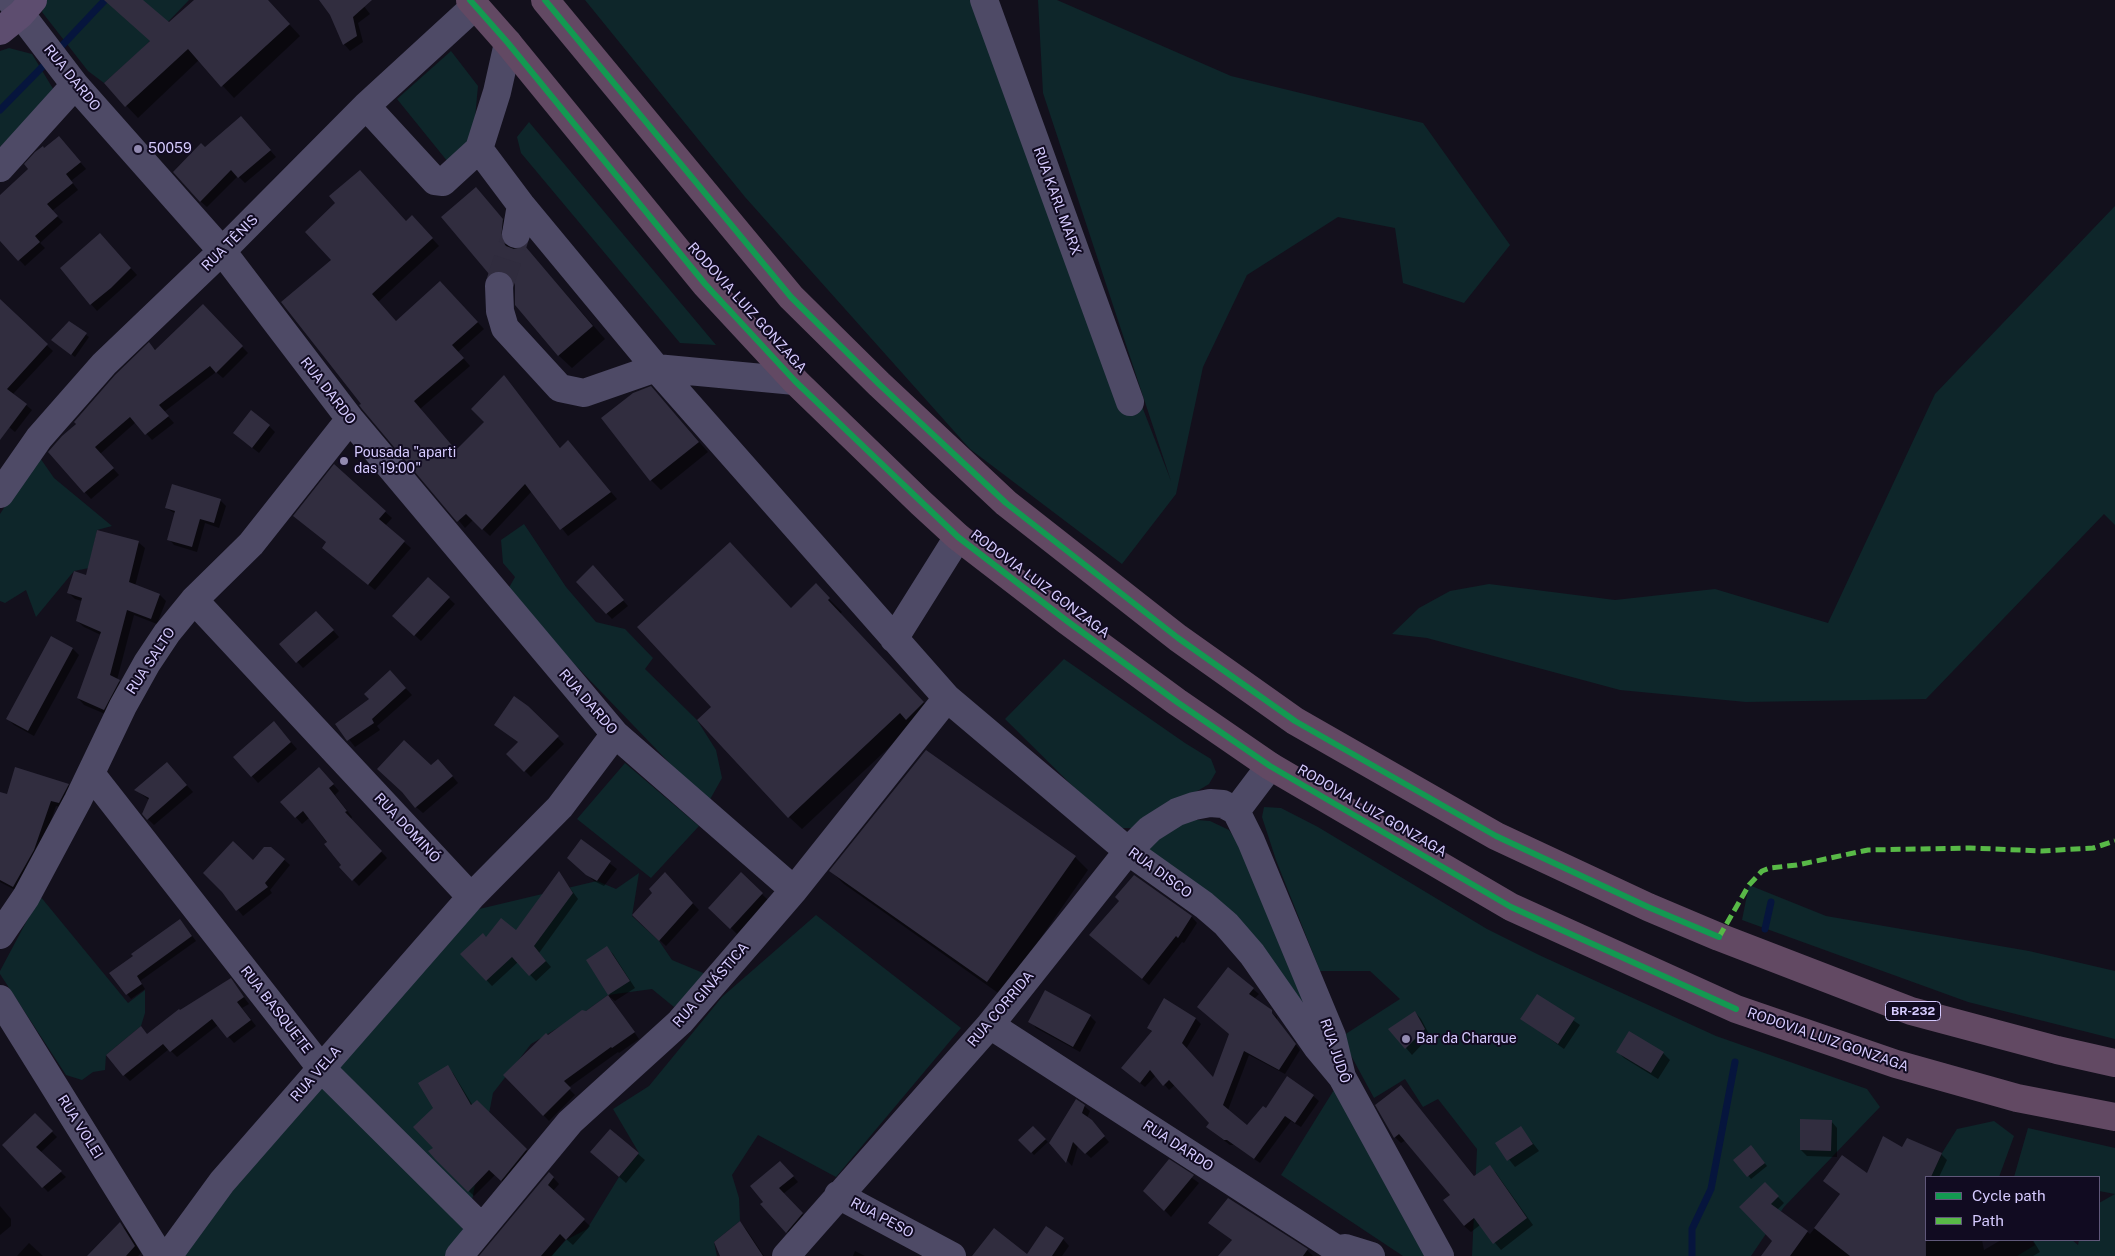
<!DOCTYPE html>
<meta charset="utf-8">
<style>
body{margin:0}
#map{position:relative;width:2115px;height:1256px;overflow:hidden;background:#13101c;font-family:"Public Sans",sans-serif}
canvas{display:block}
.legend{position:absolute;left:1925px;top:1176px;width:175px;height:65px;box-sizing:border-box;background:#110b21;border:1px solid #60587a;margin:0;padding:6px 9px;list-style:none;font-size:15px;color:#d6cbff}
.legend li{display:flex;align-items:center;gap:10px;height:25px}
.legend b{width:25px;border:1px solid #60587a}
</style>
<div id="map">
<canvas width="2115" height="1256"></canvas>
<ul class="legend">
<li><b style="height:6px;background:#139951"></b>Cycle path</li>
<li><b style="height:6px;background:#58b947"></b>Path</li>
</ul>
</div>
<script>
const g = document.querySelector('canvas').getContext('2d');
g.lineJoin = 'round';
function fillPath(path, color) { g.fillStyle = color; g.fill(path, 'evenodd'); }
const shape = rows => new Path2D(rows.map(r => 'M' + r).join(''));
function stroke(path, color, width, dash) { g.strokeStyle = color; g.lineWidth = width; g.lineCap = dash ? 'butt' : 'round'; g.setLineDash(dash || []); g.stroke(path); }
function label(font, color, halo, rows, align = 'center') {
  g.font = font + ' "Public Sans",sans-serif'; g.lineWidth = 4; g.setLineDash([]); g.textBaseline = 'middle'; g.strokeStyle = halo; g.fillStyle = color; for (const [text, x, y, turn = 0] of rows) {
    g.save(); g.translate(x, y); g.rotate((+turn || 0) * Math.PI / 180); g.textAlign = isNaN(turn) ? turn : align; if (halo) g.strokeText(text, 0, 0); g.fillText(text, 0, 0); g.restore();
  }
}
const green = shape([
 [47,0,189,0,142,49,104,83,88,71,42,12],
 [585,0,984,0,1171,481,1043,93,1038,0,1057,0,1231,76,1423,123,1510,245,1464,303,1403,283,1395,228,1338,217,1247,275,1203,367,1176,494,1122,564,970,449,745,197],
 [9,48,32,54,55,92,0,147,0,51],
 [451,51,478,86,472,150,452,167,397,99],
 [529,122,716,345,680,343,521,153,517,137],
 [2115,206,2115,525,2104,514,1926,699,1746,702,1620,690,1427,638,1392,634,1419,608,1450,591,1489,584,1615,600,1715,589,1828,623,1935,394],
 [38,455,54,478,112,526,97,530,89,568,74,571,36,617,26,590,5,603,0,601,0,514],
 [524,524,566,587,596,622,625,629,653,658,645,669,697,720,716,750,722,778,708,803,506,593,515,577,503,563,501,540],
 [1064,659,1185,743,1211,759,1216,772,1209,784,1136,828,1115,828,1005,719],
 [625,763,699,826,651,878,577,819],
 [1264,807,1281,808,1318,827,1487,929,1539,955,1716,1036,1867,1089,1880,1107,1784,1207,1751,1256,1472,1256,1477,1149,1438,1099,1423,1107,1405,1079,1374,1098,1341,1037,1400,999,1370,971,1320,971,1276,860,1262,817],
 [1185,819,1210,821,1229,830,1245,854,1323,1045,1146,858,1152,843],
 [639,873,632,916,659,941,672,960,708,975,674,1007,652,989,608,995,586,1011,531,1044,493,1093,465,1236,449,1256,169,1256,454,915,597,881,616,889],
 [1749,885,1826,916,2029,951,2115,971,2115,1039,1968,1002,1742,920],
 [40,896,128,1003,145,990,145,1013,141,1026,106,1055,105,1070,93,1072,82,1080,66,1075,0,974,0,971],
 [816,915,961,1028,836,1177,758,1135,732,1175,739,1198,740,1221,714,1242,717,1256,551,1256,566,1240,587,1229,619,1177,639,1153,613,1109,649,1086,722,997],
 [1337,1085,1434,1256,1403,1256,1281,1175],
 [1994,1121,2014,1136,1999,1177,1931,1177,1942,1153,1957,1129],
 [2028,1128,2115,1148,2115,1256,2017,1256,2035,1245,2032,1240,2072,1240,2078,1245,2079,1240,2099,1240,2099,1203,2115,1194,2099,1191,2099,1177,2014,1177]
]);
const shadow = shape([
 [122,0,141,0,169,24,196,0,267,0,300,36,234,98,199,60,138,118,105,83,151,41],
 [320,0,359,0,370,14,358,23,363,42,350,51,344,44,331,14],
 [247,124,276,157,245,183,238,176,207,207,200,201,205,148],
 [59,137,86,169,71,181,78,190,52,211,63,222,40,243,45,248,25,266,0,239,0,196,30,169,44,150],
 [476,189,515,233,514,251,525,247,605,339,572,368,558,355,515,284,503,287,490,273],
 [406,222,419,224,439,246,378,302,396,322,447,289,484,329,458,352,470,366,420,409,457,451,486,422,504,377,561,449,575,449,617,499,568,536,532,491,490,536,473,520,465,528,362,404,282,302],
 [106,241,137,275,97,311,91,304],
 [5,306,53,351,13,394,32,410,15,432,3,422,0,426,0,312],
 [203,306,248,353,223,378,216,372,164,412,174,423,152,440,136,422,100,454,119,475,91,499,50,452,149,344,156,350],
 [69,323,89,337,75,357,56,342],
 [661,398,708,452,661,490,651,480],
 [269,426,275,432,259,453,241,439],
 [334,466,392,518,385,526,411,548,375,590,330,554,327,543],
 [220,500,226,506,219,528,205,523,197,552,174,545,169,539,176,514,166,508],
 [138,542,145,548,135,586,160,595,166,601,157,624,134,615,117,680,125,687,110,716,84,705,78,698,101,635,84,627,77,621,82,601,75,599,69,593,87,577],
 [598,572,628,606,612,619,577,582],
 [428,579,455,604,421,641,394,616],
 [828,598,842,612,840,614,936,715,913,725,802,829,789,817,792,610],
 [323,619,339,637,303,668,281,644],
 [52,637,73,649,79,655,34,736,14,725,7,718],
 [396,678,412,695,377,726,380,730,355,747,337,724,371,700],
 [527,707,564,744,531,777,508,754,519,743,496,725],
 [280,729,297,749,258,783,235,757],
 [431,767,445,767,458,783,423,813,416,807],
 [173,770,193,792,154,825,148,819,149,800,136,790],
 [325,775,339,791,335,795,352,817,351,819,387,858,359,886,341,867,343,865,309,818,302,824,282,802],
 [68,785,73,790,65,808,56,806,39,856,19,892,0,882,0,804],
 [581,841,617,869,604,886,594,881,575,864],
 [271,848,290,865,270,890,272,893,243,916,223,891,253,862],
 [1075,857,1088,870,1001,995,844,884,831,871],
 [559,873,578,899,539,953,551,967,536,981,518,962,492,986,462,954,487,939,516,932],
 [741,874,768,900,737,934,709,907],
 [671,880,699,910,666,946,640,922],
 [1191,916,1197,923,1184,943,1182,942,1149,985,1097,941],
 [184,925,196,941,140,981,145,989,131,999,111,973],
 [607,948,613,954,635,988,615,1001,610,997,639,1039,619,1053,618,1052,568,1088,575,1095,549,1121,505,1075,548,1037,610,995,587,960],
 [1228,969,1259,994,1254,999,1277,1017,1277,1020,1300,1050,1285,1074,1249,1055,1228,1110,1248,1127,1266,1110,1313,1096,1319,1101,1301,1127,1291,1121,1260,1163,1234,1145,1230,1145,1213,1132,1210,1123,1175,1085,1169,1090,1156,1075,1145,1087,1128,1073,1152,1032,1148,1028,1196,1019,1201,1024,1186,1049,1214,1079,1230,1034,1198,1007],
 [230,979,249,1004,242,1008,256,1026,234,1043,218,1025,177,1057,169,1049,130,1081,124,1075,147,1035],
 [1537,995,1580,1025,1564,1049,1521,1018],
 [1415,1012,1421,1019,1430,1036,1412,1055,1390,1029],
 [1090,1016,1096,1022,1080,1052,1036,1028,1030,1021],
 [1630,1033,1663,1053,1670,1060,1658,1079,1624,1058,1618,1052],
 [447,1067,453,1073,473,1106,477,1101,532,1156,507,1185,495,1175,474,1196,436,1159,435,1108],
 [1407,1093,1475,1177,1489,1166,1496,1173,1533,1225,1501,1250,1480,1225,1471,1232,1464,1226,1445,1200,1452,1195,1406,1140,1401,1143,1395,1137],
 [1084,1106,1090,1111,1087,1118,1109,1142,1091,1158,1078,1146,1072,1166,1050,1142],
 [35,1115,57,1137,40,1153,66,1177,48,1192,4,1145],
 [1831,1121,1837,1128,1837,1157,1807,1156,1801,1150],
 [1033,1127,1048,1142,1034,1155,1020,1140],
 [1521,1128,1539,1151,1515,1167,1497,1144],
 [610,1130,645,1160,626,1183,598,1158],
 [1902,1148,1941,1154,1947,1160,1939,1177,1926,1177,1926,1240,1982,1240,1984,1250,2001,1240,2033,1240,2040,1252,2033,1256,1767,1256,1773,1241,1765,1184,1784,1203,1777,1210,1810,1234,1841,1195,1824,1181,1867,1175],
 [1754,1150,1767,1166,1751,1179,1735,1160],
 [1169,1161,1199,1183,1171,1217,1145,1190],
 [785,1167,798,1182,783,1194,807,1219,792,1236,761,1205],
 [549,1173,559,1184,553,1191,590,1226,573,1245,566,1239,552,1256,481,1256],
 [0,1206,11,1219,11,1226,0,1235],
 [740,1223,746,1229,764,1256,721,1256],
 [1210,1223,1307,1250,1313,1256,1219,1256,1233,1241],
 [120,1224,127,1230,141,1253,138,1256,89,1256],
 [1063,1239,1069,1246,1062,1256,1027,1256],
 [29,1243,43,1256,17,1256],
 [855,1251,865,1256,853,1256]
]);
const stream = shape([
 [56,52,105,0],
 [0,110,49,60],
 [1765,929,1771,902],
 [1692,1256,1692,1229,1711,1189,1735,1062]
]);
const building = shape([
 [104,0,143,0,169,22,194,0,268,0,290,24,221,87,188,49,125,107,104,83,150,41],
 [319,0,372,0,353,17,357,36,343,45,330,15],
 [241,116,271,150,238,178,231,170,200,202,173,172,201,143,205,147],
 [59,136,81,162,66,174,73,183,47,204,58,216,35,236,40,242,18,261,0,241,0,195,28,169,24,164,35,152,43,146,44,148],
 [360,170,406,221,412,215,433,238,372,294,396,321,440,281,478,322,452,345,464,358,414,401,456,450,484,422,471,409,504,375,560,448,568,440,611,492,560,530,525,484,482,530,466,514,457,522,362,409,359,405,361,404,281,302,331,260,305,232,335,203,329,196],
 [476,187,503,219,501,239,506,246,514,249,525,246,593,326,558,356,515,305,515,285,512,277,507,272,499,270,489,274,441,217],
 [100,233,131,268,111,288,90,305,60,268],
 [0,299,48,344,7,389,27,404,0,440],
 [203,304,243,346,216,373,210,366,159,405,169,416,145,435,130,417,95,447,114,468,84,493,48,452,62,436,76,424,74,422,115,375,149,342,155,350],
 [69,321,87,333,71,355,51,340],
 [651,386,699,442,650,481,601,418,633,393],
 [251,410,270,425,252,448,233,433],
 [334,464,386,511,379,519,405,541,368,585,322,548,326,542,293,516],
 [172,484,221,499,214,523,200,519,192,547,167,540,175,511,165,508],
 [97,530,139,541,129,582,160,594,151,619,127,610,110,675,120,680,104,710,77,698,101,632,76,621,82,598,67,593,74,571,86,575],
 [730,542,791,608,816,583,830,598,828,600,924,702,906,720,900,713,788,818,697,720,711,707,637,627],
 [593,565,624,600,606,614,576,582],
 [428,577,450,597,414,636,392,616],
 [316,611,334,630,296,663,279,644],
 [51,636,73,648,28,731,6,719],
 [390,670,406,688,372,719,374,723,347,741,335,724,369,699,364,694],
 [514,696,528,706,559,736,524,772,506,754,518,742,494,725],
 [274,721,291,742,251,777,233,757],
 [404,740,431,765,438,759,453,776,415,808,402,792,377,769],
 [926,750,1076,856,987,982,829,871],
 [167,762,187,785,147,820,142,814,149,798,134,790],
 [15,767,69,784,59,803,51,801,34,850,13,887,0,880,0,792,7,794],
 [319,767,334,784,329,788,347,811,345,812,382,851,352,881,339,867,341,865,324,844,327,842,303,811,295,818,280,802],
 [581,839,611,861,597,881,586,875,567,858],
 [233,841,253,860,264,847,271,847,285,859,265,883,268,887,236,911,222,892,203,873],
 [559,871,573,893,534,946,546,961,529,976,512,957,486,981,460,954,483,933,486,937,501,918,516,930],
 [665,872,693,903,659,941,632,915,652,893,649,889],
 [741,872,763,893,730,929,708,908],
 [1134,875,1192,916,1178,938,1176,936,1142,979,1089,935,1119,901,1115,897],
 [180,919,192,936,137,976,142,984,126,995,109,973,133,956,131,954],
 [607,946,630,981,608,995,586,960],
 [1228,967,1254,988,1249,994,1272,1010,1272,1013,1296,1044,1279,1070,1244,1051,1223,1105,1247,1125,1263,1106,1266,1108,1287,1076,1314,1095,1295,1123,1285,1116,1254,1159,1227,1140,1224,1140,1206,1127,1209,1123,1169,1080,1163,1086,1150,1070,1140,1083,1121,1068,1152,1031,1147,1028,1164,998,1196,1018,1182,1043,1213,1077,1229,1034,1197,1007],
 [231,978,244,997,237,1002,251,1020,227,1038,212,1019,170,1052,163,1044,123,1076,106,1055,141,1026,147,1034,179,1009,180,1010],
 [1045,990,1091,1015,1073,1047,1028,1022],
 [1537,994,1575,1018,1558,1044,1520,1019],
 [608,995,635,1032,612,1048,611,1047,564,1081,571,1088,543,1116,503,1075,546,1033,548,1035,582,1010,586,1011],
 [1415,1011,1425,1029,1405,1049,1388,1029],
 [1629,1031,1664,1052,1651,1073,1616,1052],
 [448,1065,471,1105,477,1100,527,1149,501,1181,489,1170,468,1192,435,1159,428,1151,433,1148,413,1127,433,1108,418,1083],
 [1401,1085,1474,1176,1490,1165,1527,1218,1493,1244,1474,1218,1464,1226,1443,1200,1450,1195,1399,1134,1394,1138,1375,1105],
 [1076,1099,1085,1105,1082,1113,1092,1120,1105,1136,1085,1154,1073,1142,1066,1163,1049,1143],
 [35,1113,53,1131,36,1147,62,1171,42,1188,2,1145],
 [1800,1119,1832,1120,1831,1151,1800,1150],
 [1033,1126,1046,1139,1031,1153,1018,1140],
 [1521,1126,1533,1144,1507,1161,1495,1143],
 [610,1129,639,1153,619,1177,590,1152],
 [1883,1136,1902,1147,1907,1138,1942,1153,1931,1177,1926,1177,1926,1256,1850,1256,1814,1228,1840,1194,1823,1181,1842,1155,1867,1173],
 [1751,1145,1765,1163,1747,1177,1733,1160],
 [1169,1159,1194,1175,1164,1211,1143,1191],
 [780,1161,794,1176,779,1188,803,1213,786,1233,760,1204,763,1202,750,1186],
 [549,1172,554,1177,548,1185,585,1219,566,1240,560,1234,541,1256,479,1256],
 [1765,1182,1779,1196,1771,1204,1808,1231,1790,1256,1761,1256,1772,1241,1739,1207],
 [1228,1198,1308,1249,1303,1256,1218,1256,1232,1240,1208,1223],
 [740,1221,763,1256,720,1256,714,1242],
 [120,1222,135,1246,126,1256,87,1256],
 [1046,1226,1064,1238,1052,1256,972,1256,994,1228,1027,1254]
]);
const minorTunnel = shape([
 [499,286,516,234]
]);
const minor = shape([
 [10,0,75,85,222,251,350,419,615,734,794,890],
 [984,0,1130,402],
 [366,106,435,181,443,182,479,149,497,92,508,43],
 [479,149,521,205,656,368,947,698,1128,851,1204,905,1226,924,1252,954,1317,1047,1342,1077],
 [0,168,75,85],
 [516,234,521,205],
 [499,286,500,311,505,328,560,388,584,393,656,368,795,381],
 [0,494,39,438,104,364,222,251,366,106,475,6],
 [194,600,471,897],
 [894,639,958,537],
 [91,774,321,1068,482,1228],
 [1236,811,1251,841,1332,1036,1342,1077,1440,1256],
 [1236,811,1270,766],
 [0,935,26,897,78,800,123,706,147,663,167,633,194,600,251,544,350,419],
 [0,999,160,1256],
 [990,1025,1338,1250,1345,1248,1371,1256],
 [838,1195,952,1256],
 [168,1256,222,1182,471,897,560,807,615,734],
 [459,1256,570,1122,680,1022,794,890,947,698],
 [786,1256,990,1025,1128,851,1150,829,1177,812,1194,806,1210,803,1223,804,1236,811]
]);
const major = shape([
 [0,31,21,14,33,0]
]);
const highway = shape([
 [470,0,508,43,705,284,795,381,921,503,958,537,1067,621,1177,702,1270,766,1511,907,1736,1009,1896,1064,2017,1098,2115,1117],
 [545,0,791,297,879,384,1006,503,1178,638,1295,721,1496,836,1648,907,1719,937,1911,1011,2057,1050,2115,1063]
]);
const quiet = shape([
 [1719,937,1749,885,1762,871,1770,868,1797,865,1868,850,1970,848,2042,851,2093,848,2115,841]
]);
const cycleway = shape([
 [470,0,508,43,705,284,795,381,958,537,1067,621,1177,702,1270,766,1511,907,1736,1009],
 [545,0,791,297,879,384,1006,503,1178,638,1295,721,1496,836,1648,907,1719,937]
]);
const markers = [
 [138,149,5,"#928ab0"],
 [344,461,5,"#928ab0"],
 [1406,1039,5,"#928ab0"]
];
const shields = [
 [1913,1011,55]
];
const shieldNames = [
 ["BR-232",1913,1011]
];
const streetNames = [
 ["RUA DARDO",72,78,51],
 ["RUA KARL MARX",1057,201,70],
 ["RUA TÊNIS",230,243,-45],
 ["RODOVIA LUIZ GONZAGA",747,308,48],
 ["RUA DARDO",328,391,52],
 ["RODOVIA LUIZ GONZAGA",1040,584,37],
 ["RUA SALTO",151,661,-57],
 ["RUA DARDO",588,702,49],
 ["RODOVIA LUIZ GONZAGA",1372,811,30],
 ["RUA DOMINÓ",407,828,47],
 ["RUA DISCO",1160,873,36],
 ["RUA GINÁSTICA",711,985,-49],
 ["RUA CORRIDA",1001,1009,-50],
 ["RUA BASQUETE",276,1010,52],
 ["RODOVIA LUIZ GONZAGA",1828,1040,19],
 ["RUA JUDÔ",1335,1051,71],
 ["RUA VELA",316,1074,-49],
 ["RUA VOLEI",80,1127,58],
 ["RUA DARDO",1178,1146,33],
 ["RUA PESO",882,1218,28]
];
const poiNames = [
 ["50059",148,149],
 ["Pousada \"aparti",354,453],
 ["das 19:00\"",354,469],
 ["Bar da Charque",1416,1039]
];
fillPath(green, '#0e262a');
fillPath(shadow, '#0007');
stroke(stream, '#06153d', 7);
fillPath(building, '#312d3f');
stroke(minorTunnel, '#302c3e', 28, [28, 14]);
stroke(minor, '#4e4a66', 28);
stroke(major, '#5d4d6f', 28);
stroke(highway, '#624963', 28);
stroke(quiet, '#58b947', 5, [10, 5]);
stroke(cycleway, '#139951', 6);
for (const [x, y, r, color] of markers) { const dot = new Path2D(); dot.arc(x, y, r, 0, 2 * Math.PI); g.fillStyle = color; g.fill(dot); stroke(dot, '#110b21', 2); }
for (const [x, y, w] of shields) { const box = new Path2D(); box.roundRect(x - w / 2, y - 9.5, w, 19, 4); g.fillStyle = '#110b21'; g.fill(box); stroke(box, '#d6cbff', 1); }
label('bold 12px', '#d6cbff', null, shieldNames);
label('14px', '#d6cbff', '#110b21', streetNames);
label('14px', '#d6cbff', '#110b21', poiNames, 'left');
</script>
